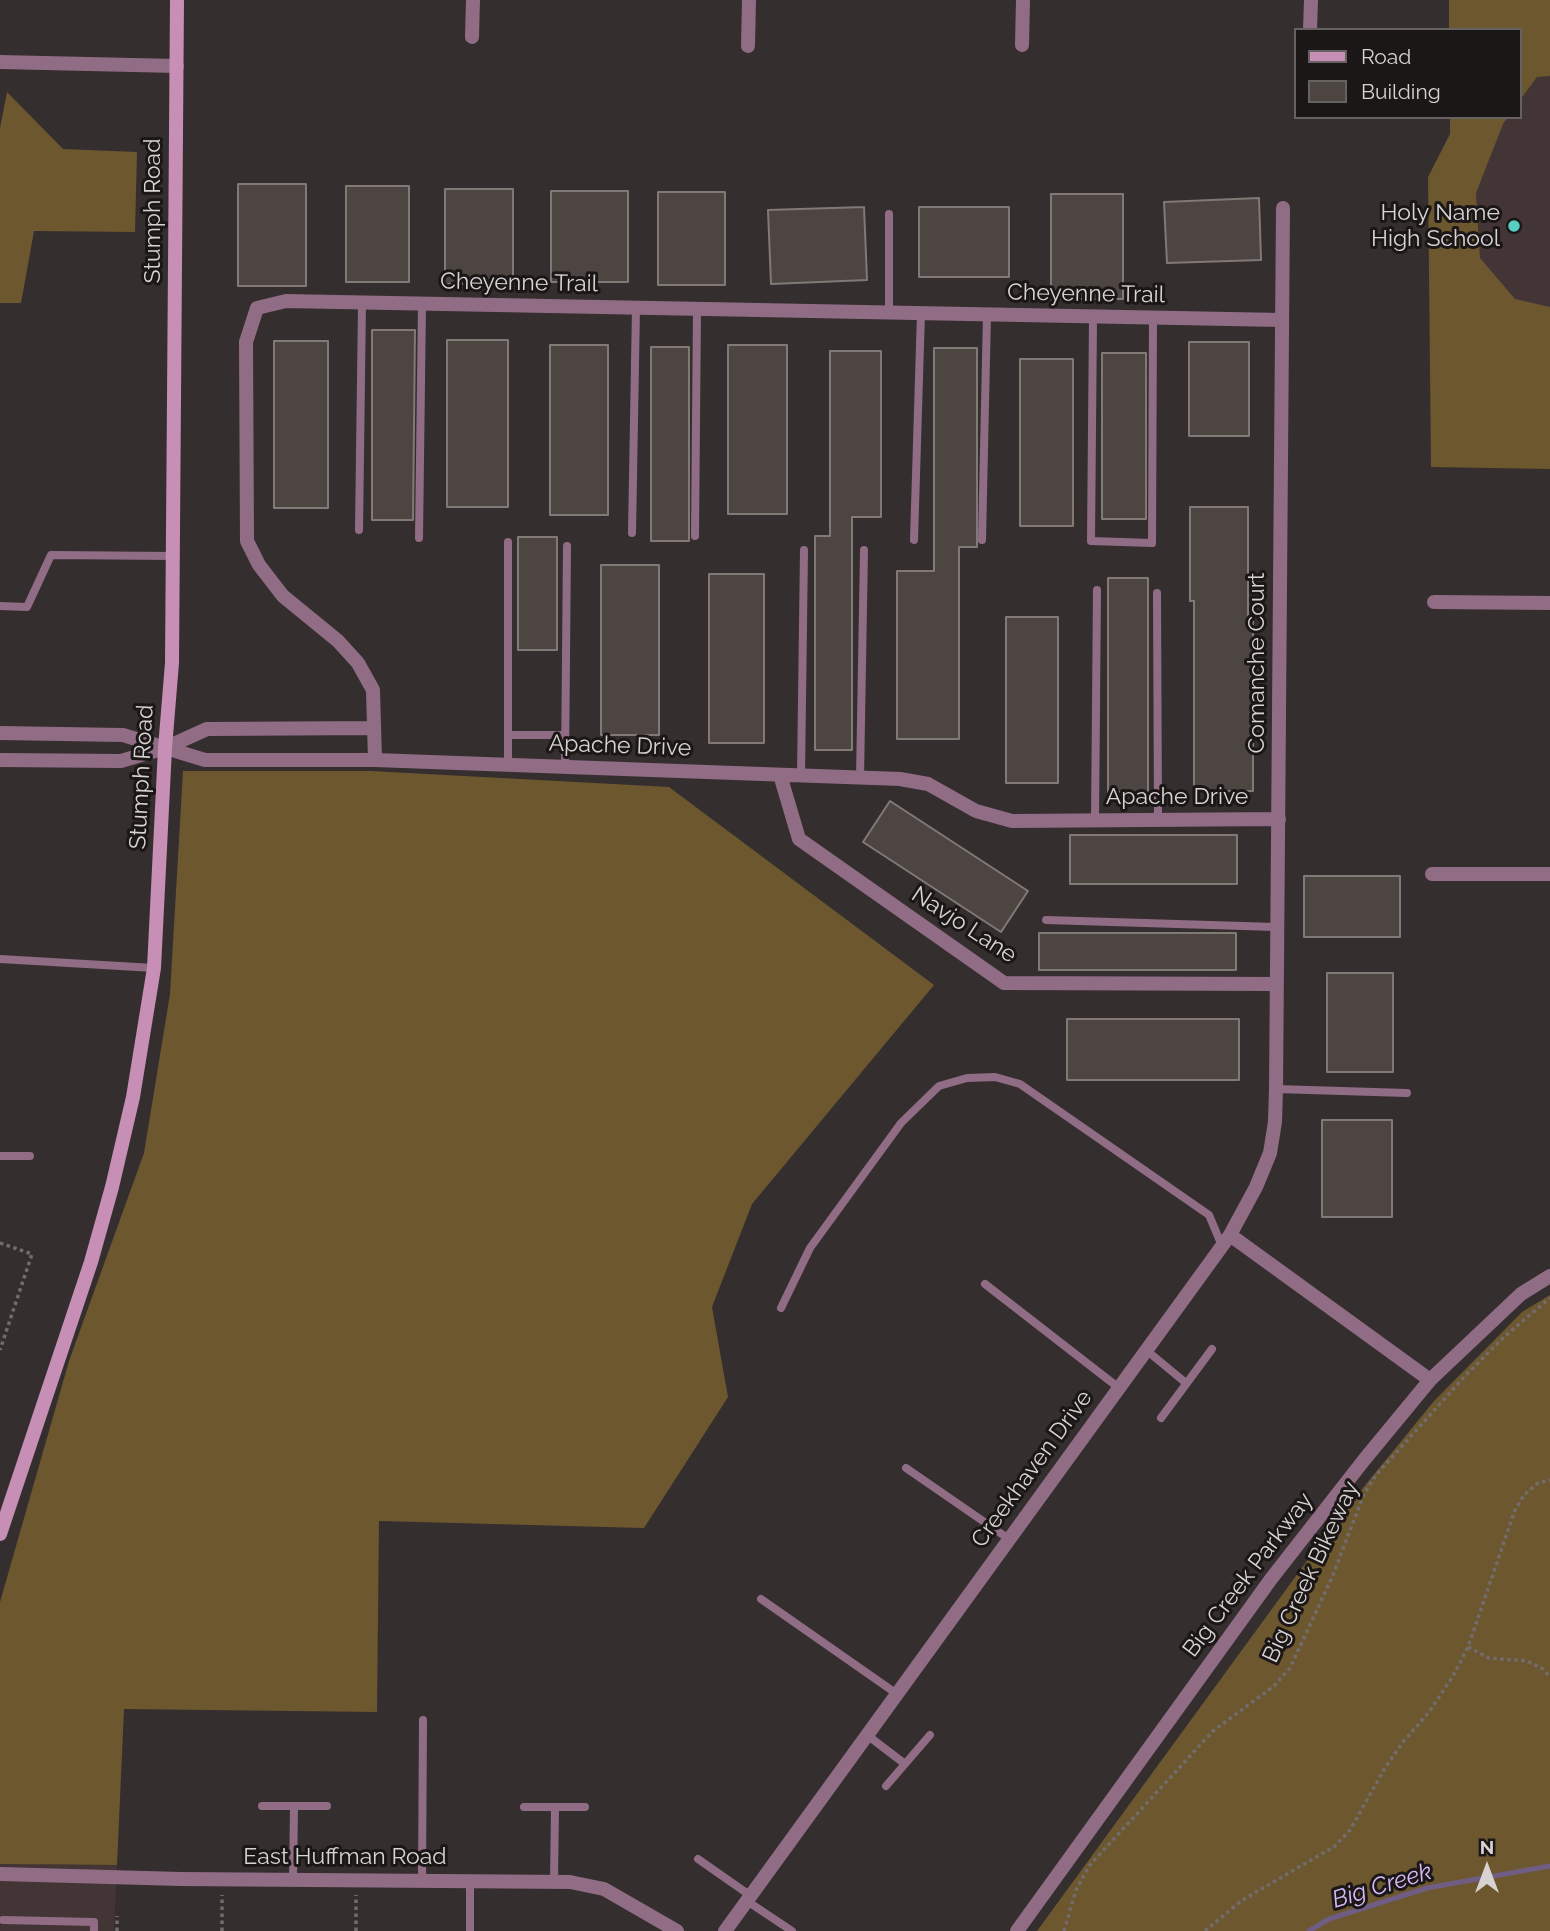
<!DOCTYPE html>
<style>
body{margin:0}
#map{position:relative;width:1550px;height:1931px;overflow:hidden;background:#352e2e;font-family:Raleway,sans-serif}
canvas{display:block}
.legend{position:absolute;left:1294px;top:28px;width:228px;height:91px;box-sizing:border-box;background:#1b1717;border:2px solid #676262;margin:0;padding:9px 12px;list-style:none;font-size:21px;color:#d8d3d3}
.legend li{display:flex;align-items:center;gap:14px;height:35px}
.legend b{width:35px;border:2px solid #676262}
.north{position:absolute;left:1452px;top:1833px;width:70px;height:70px;-webkit-text-stroke:5px #1b1717;paint-order:stroke;rotate:0deg;font-size:19px;font-weight:700;line-height:28px;text-align:center;color:#d8d3d3}
.north::after{content:'';display:block;margin:auto;width:24px;height:32px;background:#d8d3d3;clip-path:polygon(50% 0,100% 100%,50% 72%,0 100%)}
</style>
<div id="map">
<canvas width="1550" height="1931"></canvas>
<ul class="legend">
<li><b style="height:9px;background:#c78fb5"></b>Road</li>
<li><b style="height:19px;background:#4c4541"></b>Building</li>
</ul>
<div class="north">N</div>
</div>
<script>
const g = document.querySelector('canvas').getContext('2d');
g.lineJoin = 'round';
function fillPath(path, color) { g.fillStyle = color; g.fill(path, 'evenodd'); }
const shape = rows => new Path2D(rows.map(r => 'M' + r).join(''));
function stroke(path, color, width, dash) { g.strokeStyle = color; g.lineWidth = width; g.lineCap = dash ? 'butt' : 'round'; g.setLineDash(dash || []); g.stroke(path); }
function label(font, color, halo, rows, align = 'center') {
  g.font = font + ' Raleway,sans-serif'; g.lineWidth = 6; g.setLineDash([]); g.textBaseline = 'middle'; g.strokeStyle = halo; g.fillStyle = color; for (const [text, x, y, turn = 0] of rows) {
    g.save(); g.translate(x, y); g.rotate((+turn || 0) * Math.PI / 180); g.textAlign = isNaN(turn) ? turn : align; if (halo) g.strokeText(text, 0, 0); g.fillText(text, 0, 0); g.restore();
  }
}
const built = shape([
 [1550,0,1550,403,1489,398,1471,117,1520,117,1520,30],
 [0,1864,117,1865,114,1931,0,1931]
]);
const forest = shape([
 [1449,0,1550,0,1550,76,1537,77,1520,100,1520,30,1449,30],
 [7,92,63,149,137,152,135,232,34,231,21,303,0,303,0,128],
 [1450,117,1508,117,1503,124,1476,193,1480,258,1515,299,1550,307,1550,469,1431,467,1428,177,1450,134],
 [183,771,371,771,669,787,934,985,752,1204,712,1307,728,1397,644,1528,379,1521,377,1712,124,1709,117,1865,0,1864,0,1602,69,1361,144,1153,170,994],
 [1550,1295,1550,1931,1037,1931,1336,1521,1434,1401,1522,1312]
]);
const stream = shape([
 [1309,1931,1329,1919,1427,1888,1550,1866]
]);
const building = shape([
 [238,184,306,184,306,286,238,286,238,184],
 [346,186,409,186,409,282,346,282,346,186],
 [445,189,513,189,513,284,445,284,445,189],
 [551,191,628,191,628,282,551,282,551,191],
 [658,192,725,192,725,285,658,285,658,192],
 [1051,194,1123,194,1123,299,1051,299,1051,194],
 [1259,198,1261,260,1167,263,1164,202,1259,198],
 [864,207,867,280,771,284,768,210,864,207],
 [919,207,1009,207,1009,277,919,277,919,207],
 [372,330,415,330,413,520,372,520,372,330],
 [447,340,508,340,508,507,447,507,447,340],
 [274,341,328,341,328,508,274,508,274,341],
 [1189,342,1249,342,1249,436,1189,436,1189,342],
 [550,345,608,345,608,515,550,515,550,345],
 [728,345,787,345,787,514,728,514,728,345],
 [651,347,689,347,689,541,651,541,651,347],
 [934,348,977,348,977,547,959,547,959,739,897,739,897,571,934,571,934,348],
 [830,351,881,351,881,517,852,517,852,750,815,750,815,536,830,536,830,351],
 [1102,353,1146,353,1146,519,1102,519,1102,353],
 [1020,359,1073,359,1073,526,1020,526,1020,359],
 [1190,507,1248,507,1248,619,1253,619,1253,791,1194,791,1194,601,1190,601,1190,507],
 [518,537,557,537,557,650,518,650,518,537],
 [601,565,659,565,659,735,601,735,601,565],
 [709,574,764,574,764,743,709,743,709,574],
 [1108,578,1148,578,1148,792,1108,792,1108,578],
 [1006,617,1058,617,1058,783,1006,783,1006,617],
 [890,801,1028,891,1001,932,863,842,890,801],
 [1070,835,1237,835,1237,884,1070,884,1070,835],
 [1304,876,1400,876,1400,937,1304,937,1304,876],
 [1039,933,1236,933,1236,970,1039,970,1039,933],
 [1327,973,1393,973,1393,1072,1327,1072,1327,973],
 [1067,1019,1239,1019,1239,1080,1067,1080,1067,1019],
 [1322,1120,1392,1120,1392,1217,1322,1217,1322,1120]
]);
const path = shape([
 [0,1243,32,1254,0,1350],
 [1468,1647,1489,1658,1527,1661,1543,1669,1550,1677],
 [117,1931,117,1916],
 [222,1931,222,1895],
 [356,1931,356,1895],
 [1064,1931,1076,1890,1089,1866,1213,1731,1274,1686,1290,1668,1333,1575,1364,1494,1376,1475,1464,1377,1505,1336,1550,1298],
 [1205,1931,1241,1901,1335,1846,1350,1830,1385,1768,1403,1742,1429,1712,1453,1676,1468,1647,1515,1510,1524,1495,1538,1483,1550,1480]
]);
const service = shape([
 [889,313,889,214],
 [1093,317,1091,541,1152,543,1153,318],
 [359,530,362,303],
 [632,533,636,308],
 [695,536,697,309],
 [419,538,422,304],
 [914,540,921,313],
 [982,540,987,314],
 [1157,593,1158,820],
 [0,606,27,607,51,555,173,556],
 [508,735,565,735],
 [508,765,508,542],
 [565,767,567,546],
 [801,775,804,550],
 [860,778,864,550],
 [1095,821,1097,590],
 [1046,920,1276,927],
 [0,959,154,968],
 [1276,1089,1407,1093],
 [0,1156,30,1156],
 [985,1284,1119,1388],
 [781,1308,810,1248,901,1123,939,1086,967,1078,995,1077,1020,1084,1209,1215,1222,1246],
 [1146,1350,1186,1383],
 [1161,1418,1212,1349],
 [906,1468,1009,1539],
 [761,1599,897,1694],
 [867,1735,905,1764],
 [886,1786,930,1735],
 [262,1806,294,1806,293,1880],
 [294,1806,327,1806],
 [524,1807,555,1807,554,1882],
 [555,1807,585,1807],
 [698,1859,751,1896],
 [422,1881,423,1720],
 [747,1901,792,1931],
 [3,1920,94,1922,94,1931],
 [470,1931,470,1881]
]);
const minor = shape([
 [1310,30,1311,0],
 [472,37,473,0],
 [1022,45,1023,0],
 [748,46,749,0],
 [0,62,177,66],
 [1434,602,1550,603],
 [0,733,123,735,205,760,375,760,900,779,928,784,976,811,1012,821,1279,819],
 [0,760,121,761,165,748,207,729,374,728],
 [375,760,373,690,358,663,338,641,283,596,259,565,247,541,246,342,257,308,286,301,1282,320],
 [780,775,799,839,1004,983,1277,984],
 [1432,874,1550,874],
 [1230,1235,1430,1380],
 [0,1874,181,1879,570,1882,604,1889,677,1931],
 [725,1931,1230,1235,1256,1187,1270,1153,1275,1122,1276,1089,1283,208]
]);
const tertiary = shape([
 [1017,1931,1271,1579,1364,1460,1430,1380,1521,1294,1550,1276]
]);
const secondary = shape([
 [0,1534,91,1262,112,1187,133,1097,154,968,165,748,172,663,177,0]
]);
const markers = [
 [1514,226,7,"#58cec0"]
];
const streetNames = [
 ["Stumph Road",153,211,-90],
 ["Cheyenne Trail",519,283,1],
 ["Cheyenne Trail",1086,294,1],
 ["Comanche Court",1257,663,-90],
 ["Apache Drive",620,746,2],
 ["Stumph Road",142,777,-87],
 ["Apache Drive",1177,797],
 ["Navjo Lane",964,925,33],
 ["Creekhaven Drive",1032,1469,-54],
 ["Big Creek Bikeway",1311,1572,-65],
 ["Big Creek Parkway",1248,1575,-53],
 ["East Huffman Road",345,1857]
];
const poiNames = [
 ["Holy Name",1500,213],
 ["High School",1500,239]
];
const waterNames = [
 ["Big Creek",1382,1886,-17]
];
fillPath(built, '#433435');
fillPath(forest, '#6c572f');
stroke(stream, '#6f5d84', 5);
fillPath(building, '#4c4541');
stroke(building, '#817975', 2);
stroke(path, '#726c6c', 3.5, [3.5, 3.5]);
stroke(service, '#916d85', 8);
stroke(minor, '#916d85', 14);
stroke(tertiary, '#916d85', 14);
stroke(secondary, '#c78fb5', 14);
for (const [x, y, r, color] of markers) { const dot = new Path2D(); dot.arc(x, y, r, 0, 2 * Math.PI); g.fillStyle = color; g.fill(dot); stroke(dot, '#1b1717', 2.5); }
label('23px', '#d8d3d3', '#1b1717', streetNames);
label('23px', '#d8d3d3', '#1b1717', poiNames, 'right');
label('italic 24px', '#d7bafa', '#1b1717', waterNames);
</script>
